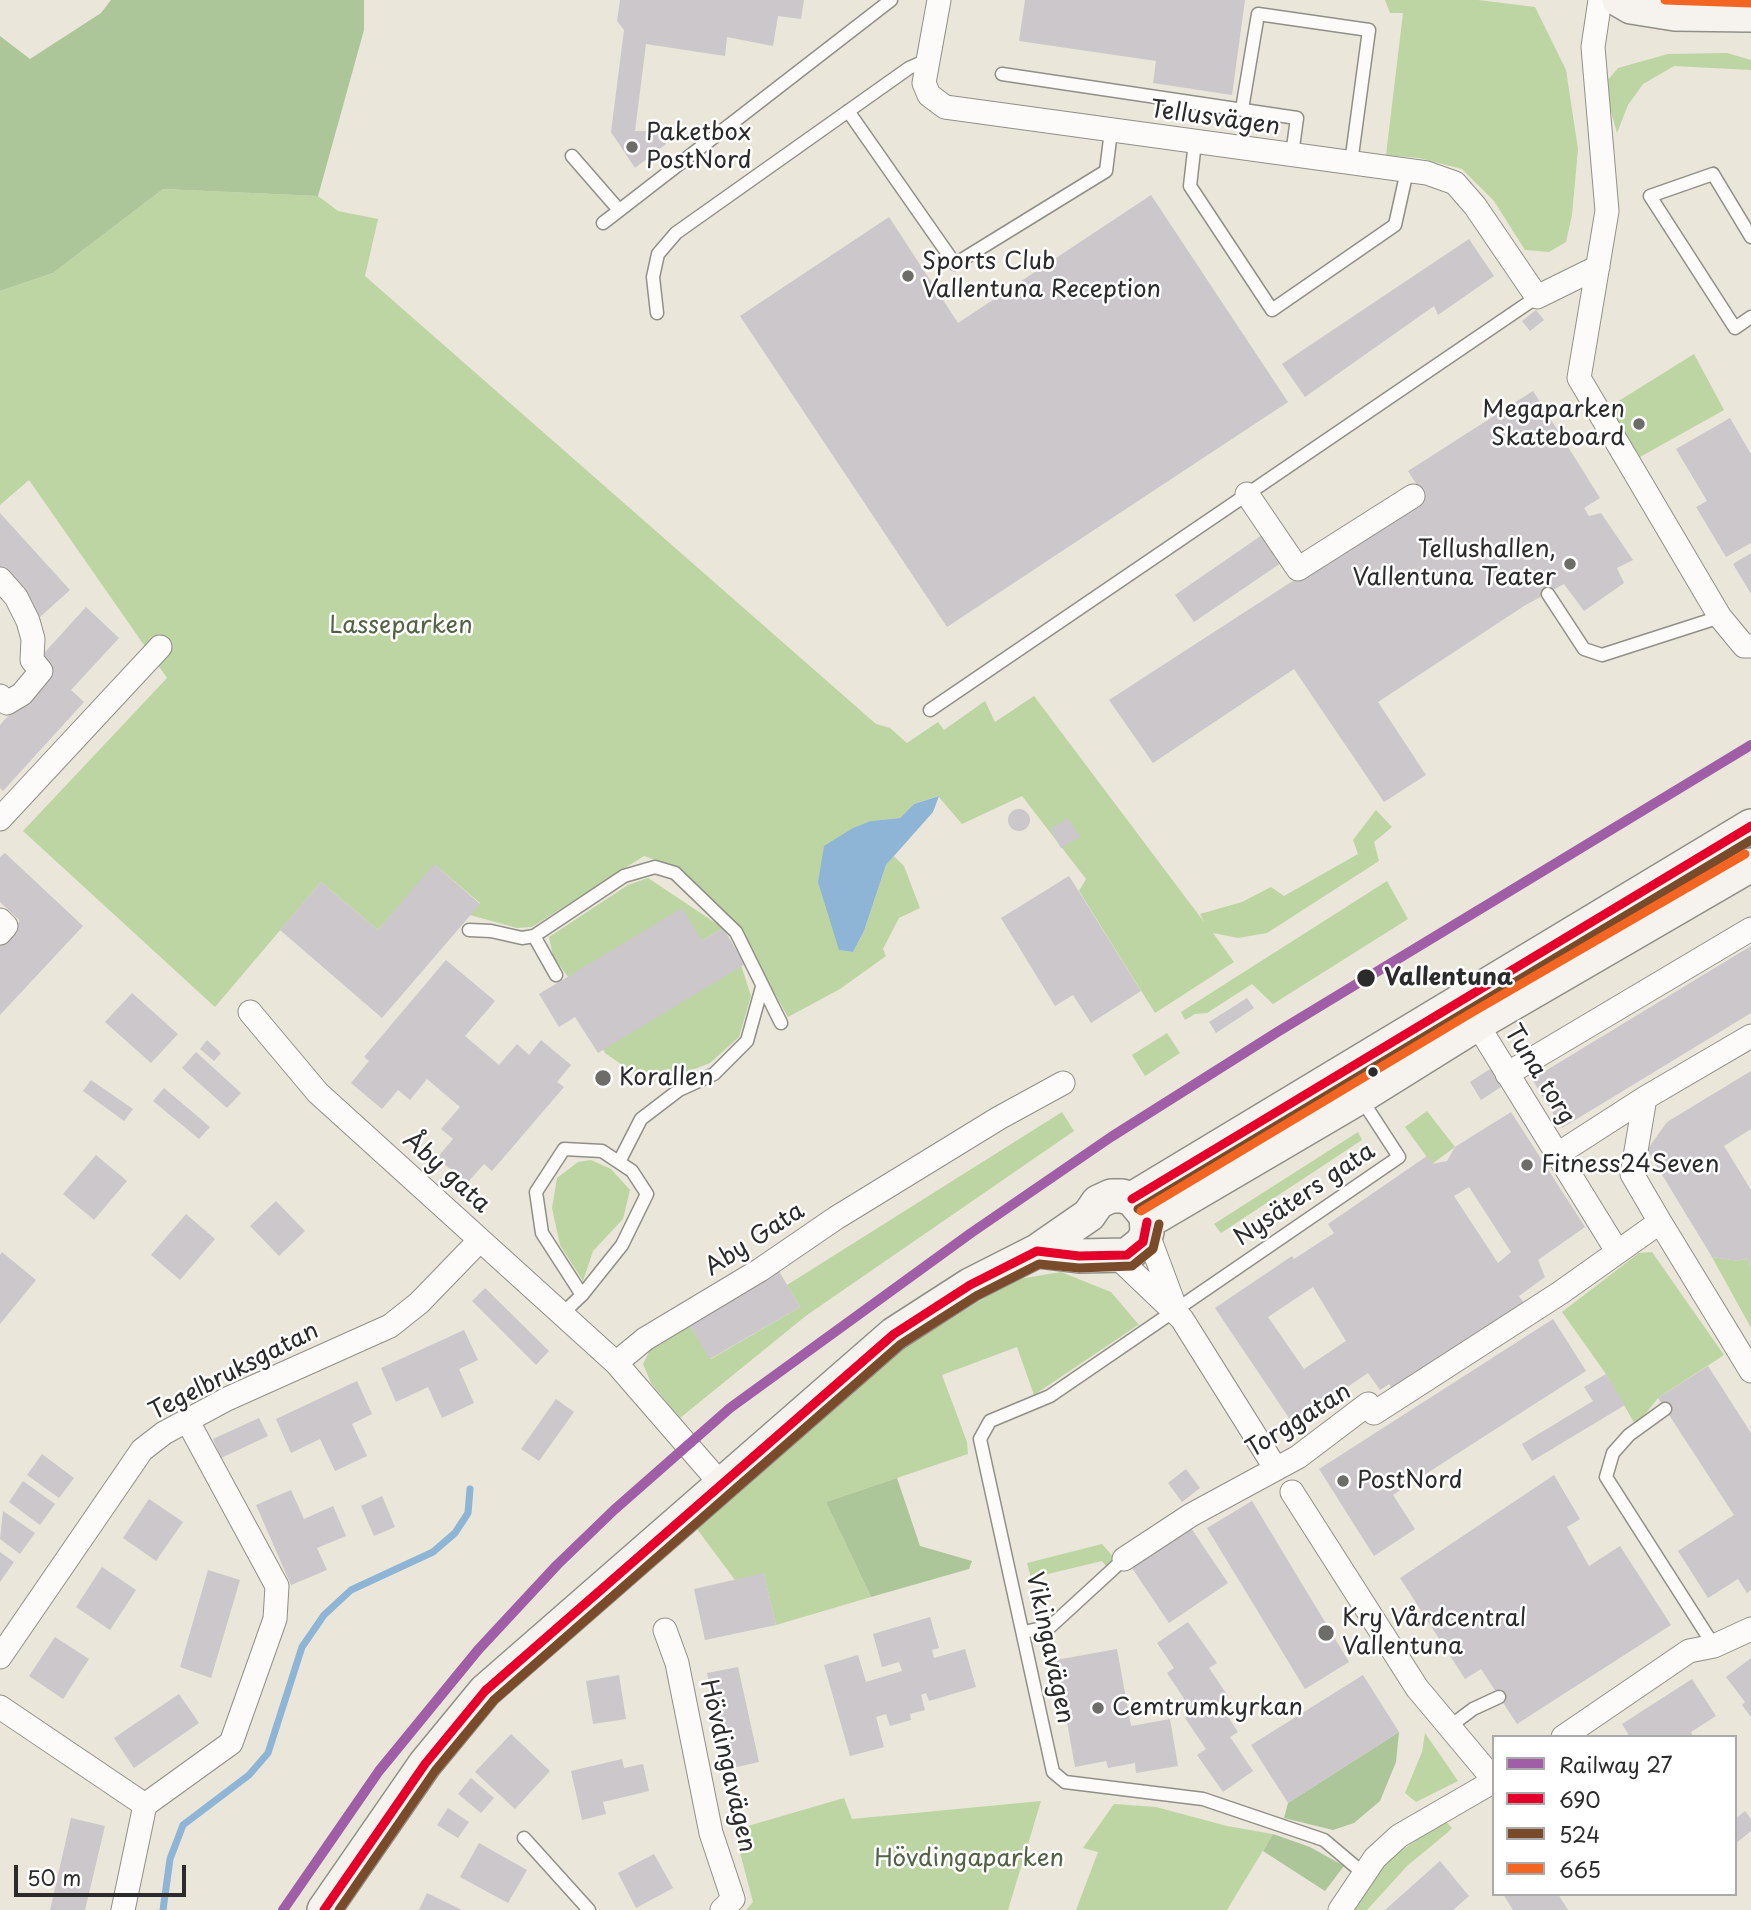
<!DOCTYPE html>
<meta charset="utf-8">
<style>
body{margin:0}
#map{position:relative;width:1751px;height:1910px;overflow:hidden;background:#eae6d9;font-family:"Playpen Sans",sans-serif}
canvas{display:block}
.legend{position:absolute;left:1492px;top:1735px;width:245px;height:161px;box-sizing:border-box;background:#fff;border:2px solid #aaa;margin:0;padding:9px 12px;list-style:none;font-size:21px;color:#2b2b2b}
.legend li{display:flex;align-items:center;gap:14px;height:35px}
.legend b{width:35px;border:2px solid #aaa}
.scale{position:absolute;left:14px;top:1865px;width:172px;height:32px;box-sizing:border-box;border:4px solid #2b2b2b;border-top:0;padding-left:9px;font-size:21px;line-height:24px;white-space:nowrap;color:#2b2b2b;-webkit-text-stroke:5px #fff;paint-order:stroke}
</style>
<div id="map">
<canvas width="1751" height="1910"></canvas>
<ul class="legend">
<li><b style="height:9px;background:#a05ea6"></b>Railway 27</li>
<li><b style="height:9px;background:#e4002b"></b>690</li>
<li><b style="height:9px;background:#7a4b2a"></b>524</li>
<li><b style="height:9px;background:#f26522"></b>665</li>
</ul>
<div class="scale">50 m</div>
</div>
<script>
const g = document.querySelector('canvas').getContext('2d');
g.lineJoin = 'round';
function fillPath(path, color) { g.fillStyle = color; g.fill(path, 'evenodd'); }
const shape = rows => new Path2D(rows.map(r => 'M' + r).join(''));
function stroke(path, color, width, dash) { g.strokeStyle = color; g.lineWidth = width; g.lineCap = dash ? 'butt' : 'round'; g.setLineDash(dash || []); g.stroke(path); }
function label(font, color, halo, rows, align = 'center') {
  g.font = font + ' "Playpen Sans",sans-serif'; g.lineWidth = 5; g.setLineDash([]); g.textBaseline = 'middle'; g.strokeStyle = halo; g.fillStyle = color; for (const [text, x, y, turn = 0] of rows) {
    g.save(); g.translate(x, y); g.rotate((+turn || 0) * Math.PI / 180); g.textAlign = isNaN(turn) ? turn : align; if (halo) g.strokeText(text, 0, 0); g.fillText(text, 0, 0); g.restore();
  }
}
const green = shape([
 [1478,0,1535,7,1566,70,1578,149,1572,215,1566,242,1549,252,1525,250,1494,201,1462,169,1419,158,1386,155,1403,13,1390,13,1385,0],
 [1727,53,1751,60,1751,70,1674,66,1643,84,1628,105,1617,133,1610,108,1608,80,1618,68,1668,54],
 [163,189,318,196,338,211,378,219,365,276,876,724,890,728,907,743,938,722,944,730,985,701,995,722,1034,696,1204,922,1200,914,1242,902,1271,887,1284,896,1358,854,1353,840,1376,810,1392,827,1374,842,1379,861,1267,933,1238,938,1213,933,1234,962,1155,1013,1079,891,1086,879,1022,796,962,824,938,796,914,804,900,818,871,821,839,950,853,952,864,931,886,865,894,856,904,866,920,908,899,918,883,949,886,956,840,989,788,1017,737,927,672,866,644,856,532,927,517,928,470,915,480,903,435,865,378,930,321,882,215,1007,23,831,167,678,29,480,0,505,0,291,53,273],
 [1694,354,1724,410,1640,457,1609,407],
 [648,878,723,928,702,941,568,977,553,956,549,937,628,885],
 [1387,881,1408,919,1273,1004,1252,984,1207,1013,1195,1014,1185,1020,1181,1012],
 [739,959,751,996,739,1037,710,1063,679,1075,649,1075,631,1071,605,1053,600,1043],
 [1167,1033,1180,1053,1145,1076,1132,1055],
 [1427,1111,1455,1147,1432,1164,1405,1127],
 [1062,1112,1074,1131,807,1315,680,1418,651,1383,643,1364,650,1350,689,1324,711,1359,800,1307,787,1285],
 [1358,1132,1362,1140,1221,1233,1214,1224],
 [591,1160,611,1169,630,1190,623,1219,593,1251,583,1281,560,1245,552,1208,557,1178,578,1162],
 [1652,1252,1724,1355,1658,1398,1636,1426,1606,1374,1562,1312,1639,1253],
 [1712,1257,1738,1261,1746,1258,1751,1266,1751,1328],
 [1061,1272,1111,1292,1145,1332,1138,1325,1034,1395,1017,1347,942,1375,967,1442,968,1454,826,1502,871,1597,776,1625,764,1574,735,1580,697,1529,898,1352,1013,1280],
 [1102,1544,1116,1560,1107,1567,1102,1561,1031,1578,1027,1563],
 [1425,1733,1458,1781,1416,1802,1405,1793,1422,1752],
 [844,1798,852,1819,1041,1801,1008,1910,746,1910,753,1902,734,1830],
 [1114,1804,1156,1807,1227,1826,1273,1834,1227,1910,1076,1910,1098,1852,1083,1848],
 [1444,1820,1452,1828,1447,1833,1407,1866,1367,1910,1354,1910,1368,1885,1390,1859]
]);
const forest = shape([
 [111,0,364,0,364,30,318,196,163,189,53,273,0,291,0,36,30,59,101,13],
 [897,1478,920,1546,972,1561,969,1569,871,1597,826,1502],
 [1399,1732,1396,1762,1380,1801,1354,1823,1333,1830,1284,1818,1288,1803],
 [1273,1834,1310,1847,1344,1866,1325,1891,1263,1851]
]);
const water = shape([
 [939,796,933,812,886,865,864,931,853,952,839,950,818,882,824,846,853,828,871,821,900,818,914,804]
]);
const stream = shape([
 [163,1910,170,1859,183,1825,249,1775,268,1753,302,1647,324,1615,351,1590,433,1552,455,1533,468,1513,470,1489]
]);
const building = shape([
 [620,0,804,0,801,19,778,16,773,46,727,37,725,56,646,44,635,131,658,131,666,144,635,168,611,132,624,30,617,21],
 [1025,0,1245,0,1232,95,1153,83,1156,61,1019,41],
 [1151,195,1288,402,947,627,740,316,889,217,958,323],
 [1469,239,1494,276,1438,315,1434,306,1305,397,1282,364],
 [1536,310,1544,320,1530,331,1522,321],
 [1533,391,1600,498,1584,508,1589,516,1601,513,1633,560,1617,568,1624,583,1584,611,1564,584,1524,606,1378,702,1426,775,1384,802,1294,669,1153,763,1109,700,1424,496,1408,471],
 [1730,418,1751,454,1751,543,1726,557,1696,507,1707,501,1676,449],
 [0,513,70,590,40,617,0,573],
 [1262,535,1281,563,1194,622,1175,595],
 [1751,553,1751,594,1733,564],
 [86,607,119,638,71,690,84,702,3,791,0,788,0,725,48,672,36,662],
 '1008 820a11 11 0 1 1 22 0a11 11 0 1 1-22 0Z',
 [1068,818,1080,837,1061,848,1050,829],
 [5,853,83,926,0,1015,0,942,20,921,0,902,0,857],
 [434,864,480,904,382,1018,280,930,321,882,378,930],
 [1069,876,1141,991,1091,1023,1073,995,1055,1006,1001,918],
 [682,908,702,941,723,928,745,964,598,1053,575,1017,559,1027,539,994],
 [1751,946,1751,1013,1562,1128,1532,1079],
 [446,960,495,1001,465,1036,499,1065,517,1044,529,1055,541,1040,571,1065,557,1082,564,1087,492,1171,484,1164,467,1183,437,1158,453,1139,441,1129,460,1107,427,1079,410,1100,398,1090,382,1109,351,1083,369,1061,364,1057],
 [132,993,178,1034,151,1063,105,1022],
 [1247,998,1254,1008,1216,1033,1209,1022],
 [207,1040,221,1053,214,1061,200,1049],
 [196,1052,241,1093,227,1108,182,1068],
 [1493,1067,1504,1085,1481,1100,1470,1082],
 [1751,1071,1751,1129,1724,1146,1751,1190,1751,1266,1746,1258,1738,1261,1712,1257,1647,1150,1667,1122],
 [91,1080,133,1109,124,1121,83,1091],
 [164,1088,210,1127,199,1139,153,1101],
 [1511,1112,1585,1227,1538,1260,1545,1277,1519,1296,1525,1304,1394,1392,1389,1384,1380,1390,1368,1373,1293,1424,1215,1308,1292,1256,1294,1259,1334,1233,1328,1224,1427,1156,1432,1164,1447,1161,1455,1147],
 [1469,1187,1511,1252,1498,1263,1454,1196],
 [1313,1287,1346,1341,1304,1369,1268,1317],
 [96,1155,127,1181,94,1220,63,1194],
 [276,1201,305,1231,279,1256,250,1226],
 [186,1214,215,1239,180,1280,151,1255],
 [2,1252,36,1280,0,1324,0,1255],
 [779,1271,800,1307,710,1359,689,1324],
 [485,1288,549,1351,536,1365,472,1301],
 [1553,1319,1586,1371,1393,1495,1415,1529,1374,1556,1319,1469],
 [464,1330,478,1360,459,1369,474,1403,442,1418,428,1387,396,1402,381,1368],
 [1708,1366,1751,1433,1751,1590,1747,1593,1738,1579,1708,1598,1678,1551,1734,1515,1658,1398],
 [1606,1374,1625,1405,1532,1461,1522,1444,1593,1401,1584,1387],
 [357,1381,372,1414,352,1424,367,1456,335,1471,320,1439,291,1453,276,1419],
 [556,1399,574,1412,539,1461,521,1449],
 [259,1418,268,1436,221,1458,213,1439],
 [42,1454,74,1478,59,1498,27,1475],
 [1186,1469,1200,1488,1182,1502,1168,1483],
 [1554,1475,1580,1519,1567,1527,1589,1566,1620,1546,1671,1625,1517,1724,1481,1669,1465,1679,1400,1578],
 [23,1481,55,1504,40,1525,9,1502],
 [291,1490,304,1519,333,1506,346,1536,317,1548,327,1570,291,1585,256,1505],
 [382,1496,395,1527,374,1536,361,1506],
 [149,1499,183,1522,156,1561,123,1538],
 [1252,1501,1349,1662,1305,1689,1207,1528],
 [3,1511,35,1533,20,1554,0,1539],
 [1191,1528,1228,1583,1169,1623,1132,1568],
 [0,1552,14,1562,0,1582],
 [102,1567,136,1590,110,1630,76,1607],
 [208,1570,240,1580,211,1678,180,1667],
 [764,1573,776,1625,705,1640,694,1589],
 [930,1617,939,1648,932,1650,934,1658,965,1649,976,1687,929,1701,926,1693,921,1695,925,1710,910,1714,911,1720,890,1726,886,1714,876,1717,884,1747,850,1756,824,1665,858,1655,866,1682,902,1671,899,1662,882,1667,873,1634],
 [1188,1622,1217,1663,1209,1668,1228,1696,1218,1702,1238,1732,1230,1737,1253,1771,1223,1792,1197,1755,1206,1749,1185,1718,1193,1712,1167,1673,1174,1668,1157,1643],
 [55,1637,89,1659,63,1699,29,1676],
 [1117,1649,1131,1726,1170,1719,1178,1766,1136,1773,1135,1763,1108,1768,1106,1761,1075,1767,1056,1660],
 [1751,1658,1751,1717,1742,1705,1745,1702,1726,1677],
 [738,1667,759,1762,728,1769,707,1673],
 [619,1675,626,1719,593,1724,586,1681],
 [1363,1675,1399,1732,1288,1803,1251,1745],
 [1692,1679,1716,1716,1691,1732,1693,1737,1630,1737,1622,1724],
 [179,1694,199,1723,134,1768,114,1738],
 [511,1734,550,1771,515,1809,475,1772],
 [622,1759,624,1768,643,1764,649,1791,603,1802,606,1814,582,1820,571,1771],
 [471,1778,494,1798,481,1813,458,1794],
 [448,1808,469,1822,458,1838,437,1825],
 [1745,1811,1751,1819,1751,1831,1735,1844,1735,1819],
 [71,1818,105,1826,85,1910,50,1910],
 [479,1843,527,1870,508,1903,460,1877],
 [654,1854,673,1888,636,1908,618,1873],
 [1440,1861,1469,1896,1453,1910,1385,1910],
 [427,1893,462,1910,419,1910],
 [1503,1894,1558,1894,1568,1910,1513,1910]
]);
const lane = shape([
 [1002,74,1297,118,1292,155],
 [1242,109,1258,14,1369,30,1351,163],
 [848,111,955,264,1106,171,1111,131],
 [1195,142,1190,186,1272,310,1395,225,1407,171],
 [572,156,619,210],
 [603,223,891,0],
 [1751,237,1713,174,1650,196,1735,328,1751,317],
 [657,313,653,277,658,254,676,233,909,68,927,60],
 [1548,594,1584,649,1602,655,1720,617],
 [930,710,1537,297],
 [469,930,491,931,522,938,534,936,624,876,655,867,675,873,736,932,781,1023],
 [534,936,556,975],
 [1360,1097,1399,1157,1050,1396,990,1421,980,1439,1053,1772,1065,1782,1203,1799,1324,1840,1363,1873],
 [619,1162,641,1119,679,1090,714,1074,747,1041,762,987],
 [563,1313,582,1295,622,1245,647,1194,632,1171,602,1151,564,1149,536,1192,542,1233,582,1295],
 [1665,1409,1629,1435,1613,1453,1606,1477,1714,1646],
 [1024,1632,1051,1626,1124,1559],
 [1449,1727,1473,1709,1499,1697],
 [524,1838,589,1910]
]);
const street = shape([
 [939,0,924,83,929,95,945,107,1427,173,1455,183,1475,206,1537,297,1598,267],
 [1600,0,1593,47,1607,211,1579,378,1720,617,1744,646,1751,646],
 [1247,494,1298,569,1413,496],
 [0,579,16,597,28,621,33,639,32,660,41,671,22,694,7,703,0,696],
 [0,819,160,647],
 [0,920,6,926,0,933],
 [250,1012,318,1093,616,1363],
 [1477,1024,1617,1251],
 [1507,1074,1751,929],
 [1558,1154,1645,1098],
 [1660,1222,1751,1371],
 [1147,1232,1175,1307],
 [1117,1257,1182,1319,1271,1461],
 [721,1484,616,1363,645,1339,760,1270,836,1218,999,1118,1063,1083],
 [1292,1492,1417,1688,1494,1780],
 [1124,1559,1191,1515,1298,1457,1368,1404,1374,1413,1560,1293,1660,1222,1632,1174,1645,1098,1751,1036],
 [665,1630,677,1663,711,1833,733,1899,722,1910],
 [0,1657,142,1450,164,1433,227,1399,390,1326,419,1303,480,1240],
 [0,1707,145,1805],
 [1563,1737,1689,1651,1714,1646,1751,1629],
 [123,1910,145,1805,231,1743,275,1619,277,1586,187,1420],
 [1340,1910,1375,1858,1399,1836,1494,1781]
]);
const secondary = shape([
 [1619,0,1631,7,1675,14,1751,15],
 [1132,1199,1751,826],
 [1147,1222,1360,1097,1477,1024,1751,865],
 [324,1910,425,1764,485,1691,894,1334,970,1285,1037,1251,1089,1215,1098,1202,1111,1196,1122,1196,1132,1199,1146,1216,1147,1232,1143,1242,1127,1255,1079,1256,1037,1251]
]);
const bus1 = shape([
 [1132,1199,1751,826],
 [324,1910,425,1764,485,1691,894,1334,970,1285,1037,1251,1079,1256,1127,1255,1143,1242,1147,1222]
]);
const bus2 = shape([
 [1138,1209,1751,840],
 [339,1910,435,1771,494,1700,901,1344,976,1296,1039,1264,1079,1268,1132,1266,1153,1249,1159,1224]
]);
const bus3 = shape([
 [1665,0,1751,3],
 [1141,1211,1471,1013,1745,854]
]);
const rail1 = shape([
 [283,1910,379,1771,478,1650,557,1565,614,1510,730,1408,971,1233,1111,1137,1279,1031,1751,745]
]);
const markers = [
 [632,147,7,"#6e6c68"],
 [908,276,7,"#6e6c68"],
 [1639,424,7,"#6e6c68"],
 [1570,564,7,"#6e6c68"],
 [1366,978,10,"#2b2b2b"],
 [1373,1072,6,"#2b2b2b"],
 [603,1078,9,"#6e6c68"],
 [1527,1165,7,"#6e6c68"],
 [1343,1481,7,"#6e6c68"],
 [1326,1633,9,"#6e6c68"],
 [1098,1708,7,"#6e6c68"]
];
const streetNames = [
 ["Tellusvägen",1215,119,8],
 ["Tuna torg",1539,1075,58],
 ["Åby gata",446,1173,42],
 ["Nysäters gata",1305,1195,-34],
 ["Aby Gata",755,1240,-33],
 ["Tegelbruksgatan",234,1372,-27],
 ["Torggatan",1299,1421,-32],
 ["Vikingavägen",1049,1648,78],
 ["Hövdingavägen",727,1766,77]
];
const poiNames = [
 ["Paketbox",646,133],
 ["PostNord",646,161],
 ["Sports Club",922,262],
 ["Vallentuna Reception",922,290],
 ["Megaparken",1625,410,"right"],
 ["Skateboard",1625,438,"right"],
 ["Tellushallen,",1556,550,"right"],
 ["Vallentuna Teater",1556,578,"right"],
 ["Korallen",619,1078],
 ["Fitness24Seven",1541,1165],
 ["PostNord",1357,1481],
 ["Kry Vårdcentral",1342,1619],
 ["Vallentuna",1342,1647],
 ["Cemtrumkyrkan",1112,1708]
];
const parkNames = [
 ["Lasseparken",401,626],
 ["Hövdingaparken",969,1859]
];
const stopNames = [
 ["Vallentuna",1384,978]
];
fillPath(green, '#bdd5a2');
fillPath(forest, '#acc69a');
fillPath(water, '#8eb4d6');
stroke(stream, '#8eb4d6', 7);
fillPath(building, '#cbc7cb');
stroke(lane, '#908f88', 15);
stroke(street, '#908f88', 25);
stroke(secondary, '#908f88', 36);
stroke(lane, '#fcfbf9', 12);
stroke(street, '#fcfbf9', 23);
stroke(secondary, '#f6f3ef', 33);
stroke(bus1, '#e4002b', 9);
stroke(bus2, '#7a4b2a', 9);
stroke(bus3, '#f26522', 9);
stroke(rail1, '#a05ea6', 10);
for (const [x, y, r, color] of markers) { const dot = new Path2D(); dot.arc(x, y, r, 0, 2 * Math.PI); g.fillStyle = color; g.fill(dot); stroke(dot, '#fff', 2.5); }
label('24px', '#2b2b2b', '#fff', streetNames);
label('24px', '#2b2b2b', '#fff', poiNames, 'left');
label('24px', '#526245', '#fff', parkNames);
label('bold 24px', '#2b2b2b', '#fff', stopNames, 'left');
</script>
